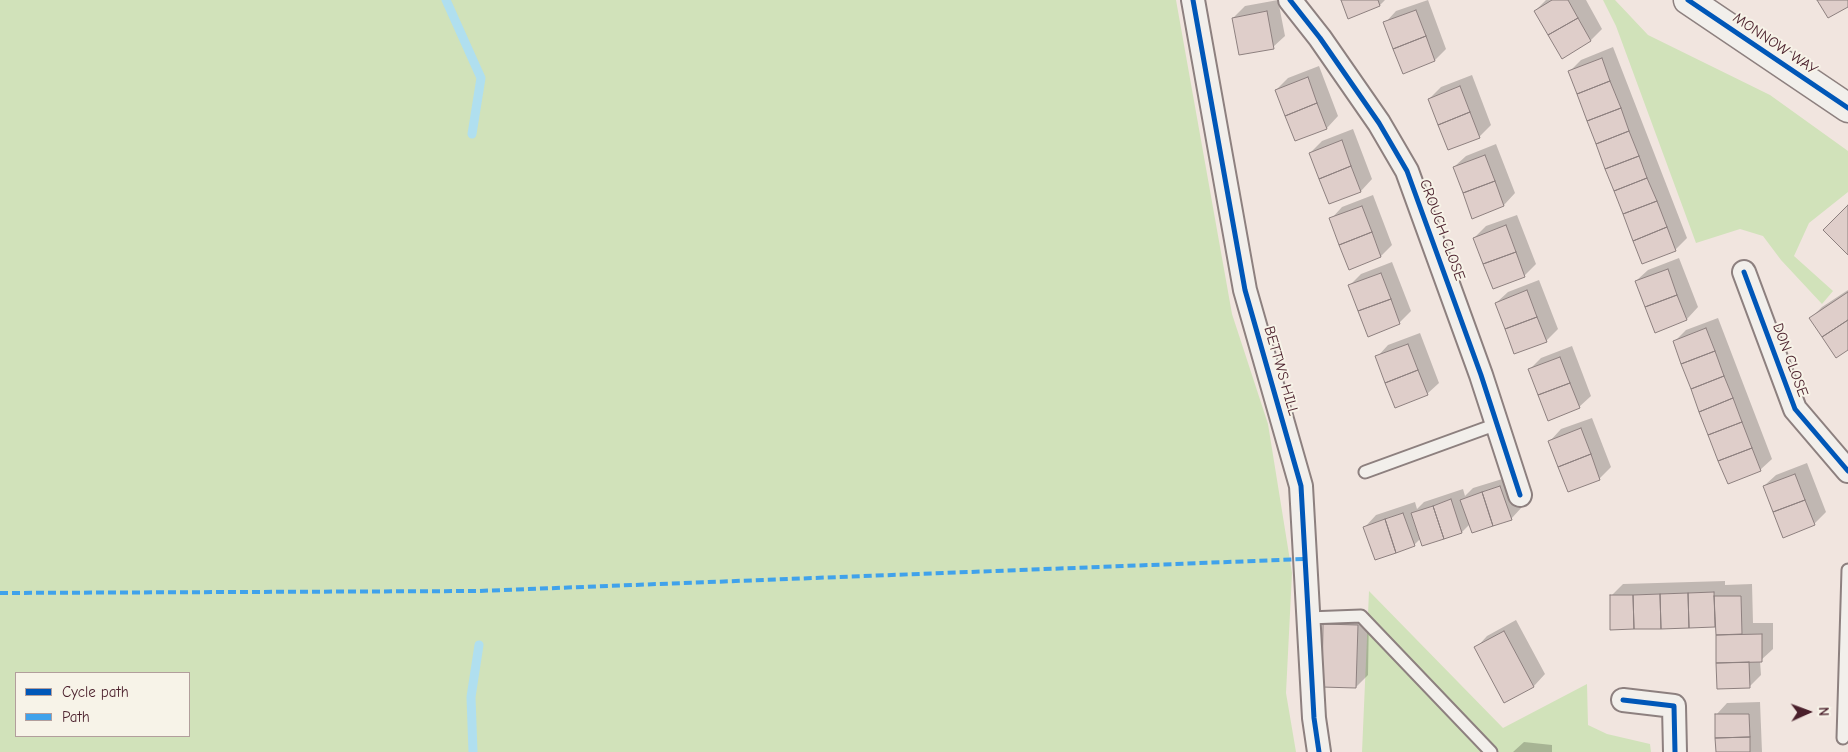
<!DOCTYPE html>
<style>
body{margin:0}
#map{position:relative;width:1848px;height:752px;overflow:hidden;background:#f1e5df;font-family:"Comic Neue",sans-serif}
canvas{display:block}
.legend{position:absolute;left:15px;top:672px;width:175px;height:65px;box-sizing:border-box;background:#f7f3e8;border:1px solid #b29e9c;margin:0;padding:6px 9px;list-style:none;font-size:15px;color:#4a1f2b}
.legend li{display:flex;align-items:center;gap:10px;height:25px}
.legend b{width:25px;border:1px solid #b29e9c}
.north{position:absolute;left:1783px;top:687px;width:50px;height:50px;-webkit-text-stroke:4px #f7f3e8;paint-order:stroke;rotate:88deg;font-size:14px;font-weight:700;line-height:20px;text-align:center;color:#4a1f2b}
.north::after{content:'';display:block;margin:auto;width:18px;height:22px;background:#4a1f2b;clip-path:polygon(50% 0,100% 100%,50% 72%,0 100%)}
</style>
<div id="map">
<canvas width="1848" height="752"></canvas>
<ul class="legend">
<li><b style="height:6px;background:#0057b8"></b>Cycle path</li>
<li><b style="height:6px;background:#40a2eb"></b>Path</li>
</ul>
<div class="north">N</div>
</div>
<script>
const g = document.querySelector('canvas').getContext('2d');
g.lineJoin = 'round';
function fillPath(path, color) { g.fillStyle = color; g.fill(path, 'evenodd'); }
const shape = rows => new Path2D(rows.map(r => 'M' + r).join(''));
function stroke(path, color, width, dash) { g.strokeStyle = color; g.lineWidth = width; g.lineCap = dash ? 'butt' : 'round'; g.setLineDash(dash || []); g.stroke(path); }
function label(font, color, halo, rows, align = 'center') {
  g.font = font + ' "Comic Neue",sans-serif'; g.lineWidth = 4; g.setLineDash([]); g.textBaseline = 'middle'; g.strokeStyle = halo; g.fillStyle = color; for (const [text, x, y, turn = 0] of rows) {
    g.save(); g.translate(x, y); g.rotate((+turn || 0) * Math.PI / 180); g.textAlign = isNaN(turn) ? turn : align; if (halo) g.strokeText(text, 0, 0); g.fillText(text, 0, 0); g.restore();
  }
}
const green = shape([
 [0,0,1176,0,1232,314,1268,424,1292,573,1286,693,1296,752,0,752],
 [16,673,189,673,189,736,16,736],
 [1603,0,1615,0,1648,35,1770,95,1848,151,1848,192,1809,223,1794,256,1833,291,1822,304,1781,260,1763,236,1740,229,1696,243,1616,26],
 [1369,591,1503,728,1587,684,1588,725,1607,734,1650,744,1651,752,1362,752]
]);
const shadow = shape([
 [1278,0,1285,36,1273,47,1233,18,1245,6],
 [1342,0,1385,0,1380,5,1349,17],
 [1428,0,1446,49,1435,60,1385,23,1396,11],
 [1546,0,1586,0,1602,29,1591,40,1535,11],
 [1613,47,1687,238,1675,250,1570,71,1581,60],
 [1319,66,1338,116,1327,128,1296,140,1276,90,1288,78],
 [1472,75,1491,125,1479,137,1429,99,1441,87],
 [1353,129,1372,179,1361,191,1330,203,1310,153,1322,141],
 [1496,144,1515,193,1504,205,1473,217,1454,167,1466,156],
 [1373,195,1392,245,1381,256,1350,268,1331,219,1342,207],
 [1517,215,1536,264,1525,275,1494,288,1474,238,1486,226],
 [1679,258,1698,307,1687,319,1656,331,1636,281,1648,270],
 [1392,262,1411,311,1399,323,1350,285,1361,274],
 [1539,280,1558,329,1546,341,1496,303,1508,292],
 [1848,290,1848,349,1811,318,1822,307],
 [1718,318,1772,459,1760,470,1674,342,1686,330],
 [1420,333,1439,383,1427,394,1377,357,1388,345],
 [1572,346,1591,396,1579,407,1529,370,1541,358],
 [1592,418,1611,467,1600,478,1569,491,1550,441,1561,429],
 [1807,463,1826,512,1814,524,1764,486,1776,475],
 [1512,476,1522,507,1511,519,1470,524,1462,532,1423,545,1421,538,1414,545,1365,527,1376,515,1415,502,1417,509,1424,502,1463,489,1465,496,1473,488],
 [1725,581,1725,585,1752,584,1753,623,1773,623,1773,649,1760,661,1761,675,1749,687,1718,688,1717,626,1612,629,1611,596,1623,584],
 [1336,613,1369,613,1368,675,1356,687,1325,624],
 [1516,620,1545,674,1534,686,1505,701,1476,648,1487,636],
 [1760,702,1762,752,1717,752,1716,715,1727,703],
 [1524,742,1552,745,1552,752,1513,752]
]);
const stream = shape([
 [446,0,481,78,472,134],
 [473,752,471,697,479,645]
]);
const building = shape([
 [1341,0,1378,0,1380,6,1348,19,1341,0],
 [1552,0,1568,0,1578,18,1548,35,1534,11,1552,0],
 [1817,0,1848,0,1848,7,1828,18,1817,0],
 [1416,10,1426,36,1393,49,1383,22,1416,10],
 [1267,11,1274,49,1239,55,1232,18,1267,11],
 [1578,18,1591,41,1562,59,1548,35,1578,18],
 [1426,36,1435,61,1403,74,1393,49,1426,36],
 [1602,58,1610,81,1577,94,1568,71,1602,58],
 [1308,77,1317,103,1285,116,1275,90,1308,77],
 [1610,81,1621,108,1587,121,1577,94,1610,81],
 [1460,86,1470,112,1438,125,1428,99,1460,86],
 [1317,103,1327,129,1295,141,1285,116,1317,103],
 [1621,108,1629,131,1596,144,1587,121,1621,108],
 [1470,112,1480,138,1448,150,1438,125,1470,112],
 [1629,131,1639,156,1605,169,1596,144,1629,131],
 [1342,140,1351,166,1319,179,1309,153,1342,140],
 [1485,155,1495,181,1463,193,1453,167,1485,155],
 [1639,156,1647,178,1614,191,1605,169,1639,156],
 [1351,166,1361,192,1329,204,1319,179,1351,166],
 [1647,178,1657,201,1623,214,1614,191,1647,178],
 [1495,181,1504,206,1472,219,1463,193,1495,181],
 [1657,201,1667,227,1633,241,1623,214,1657,201],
 [1848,205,1848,255,1823,230,1848,205],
 [1362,206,1372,232,1339,245,1329,218,1362,206],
 [1506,225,1516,252,1483,264,1473,238,1506,225],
 [1667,227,1676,251,1642,264,1633,241,1667,227],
 [1372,232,1381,257,1349,270,1339,245,1372,232],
 [1516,252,1525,277,1493,289,1483,264,1516,252],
 [1668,269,1677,295,1645,307,1635,281,1668,269],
 [1381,273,1391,299,1358,311,1348,285,1381,273],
 [1527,290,1537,317,1505,329,1495,303,1527,290],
 [1848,292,1848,320,1822,337,1809,318,1848,292],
 [1677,295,1687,320,1655,333,1645,307,1677,295],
 [1391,299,1400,324,1368,337,1358,311,1391,299],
 [1537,317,1547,342,1514,354,1505,329,1537,317],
 [1848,320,1848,350,1836,358,1822,337,1848,320],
 [1706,328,1715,351,1681,364,1673,341,1706,328],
 [1408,344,1418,370,1385,383,1375,356,1408,344],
 [1715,351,1724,376,1691,389,1681,364,1715,351],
 [1560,357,1570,383,1538,395,1528,369,1560,357],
 [1418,370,1428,395,1395,408,1385,383,1418,370],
 [1724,376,1733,398,1699,412,1691,389,1724,376],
 [1570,383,1580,408,1548,421,1538,395,1570,383],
 [1733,398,1742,422,1708,435,1699,412,1733,398],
 [1742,422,1752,448,1718,461,1708,435,1742,422],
 [1581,428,1591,454,1558,467,1548,441,1581,428],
 [1752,448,1761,471,1728,484,1718,461,1752,448],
 [1591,454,1600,480,1568,492,1558,467,1591,454],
 [1795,474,1805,500,1773,512,1763,486,1795,474],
 [1500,486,1512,520,1493,526,1482,492,1500,486],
 [1482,492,1493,526,1472,533,1460,500,1482,492],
 [1451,499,1462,533,1444,539,1433,506,1451,499],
 [1805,500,1815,525,1783,538,1773,512,1805,500],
 [1433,506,1444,539,1422,546,1411,513,1433,506],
 [1403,513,1415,546,1396,553,1385,519,1403,513],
 [1385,519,1396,553,1375,560,1363,527,1385,519],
 [1714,592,1715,627,1689,628,1688,593,1714,592],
 [1688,593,1689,628,1661,629,1660,594,1688,593],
 [1660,594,1661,629,1634,629,1633,595,1660,594],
 [1610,595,1633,595,1634,629,1610,630,1610,595],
 [1714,596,1741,596,1742,634,1716,635,1714,596],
 [1323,624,1358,625,1356,688,1322,687,1323,624],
 [1504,631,1534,687,1504,703,1474,647,1504,631],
 [1762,634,1762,662,1716,663,1716,635,1762,634],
 [1749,662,1750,688,1717,689,1716,663,1749,662],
 [1715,714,1749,714,1750,737,1715,738,1715,714],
 [1750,737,1750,752,1716,752,1715,738,1750,737]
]);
const lane = shape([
 [1365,472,1497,424],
 [1308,618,1361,616,1491,752],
 [1843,738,1848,570]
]);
const street = shape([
 [1193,0,1245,290,1301,486,1314,718,1319,752],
 [1290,0,1320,38,1379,123,1407,171,1481,375,1520,495],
 [1744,272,1795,409,1848,471],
 [1623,700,1674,706,1675,752]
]);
const secondary = shape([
 [1688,0,1848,108]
]);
const quiet = shape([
 [0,593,478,591,1305,559]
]);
const cycleway = shape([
 [1193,0,1245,290,1301,486,1314,718,1319,752],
 [1290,0,1320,38,1379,123,1407,171,1481,375,1520,495],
 [1688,0,1848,108],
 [1744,272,1795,409,1848,471],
 [1623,700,1674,706,1675,752]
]);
const streetNames = [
 ["MONNOW WAY",1775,44,34],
 ["CROUCH CLOSE",1442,230,70],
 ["DON CLOSE",1790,360,70],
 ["BETTWS HILL",1281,371,74]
];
fillPath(green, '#d1e2ba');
fillPath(shadow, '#0003');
stroke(stream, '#b0dfef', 9);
fillPath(building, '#dfceca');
stroke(building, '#8d807f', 1);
stroke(lane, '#8d807f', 15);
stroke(street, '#8d807f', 26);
stroke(secondary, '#8d807f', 31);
stroke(lane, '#f2efeb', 11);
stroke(street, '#f2efeb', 22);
stroke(secondary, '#f2efeb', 28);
stroke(quiet, '#40a2eb', 4, [8, 4]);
stroke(cycleway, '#0057b8', 5);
label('15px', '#4a1f2b', '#f7f3e8', streetNames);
</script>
